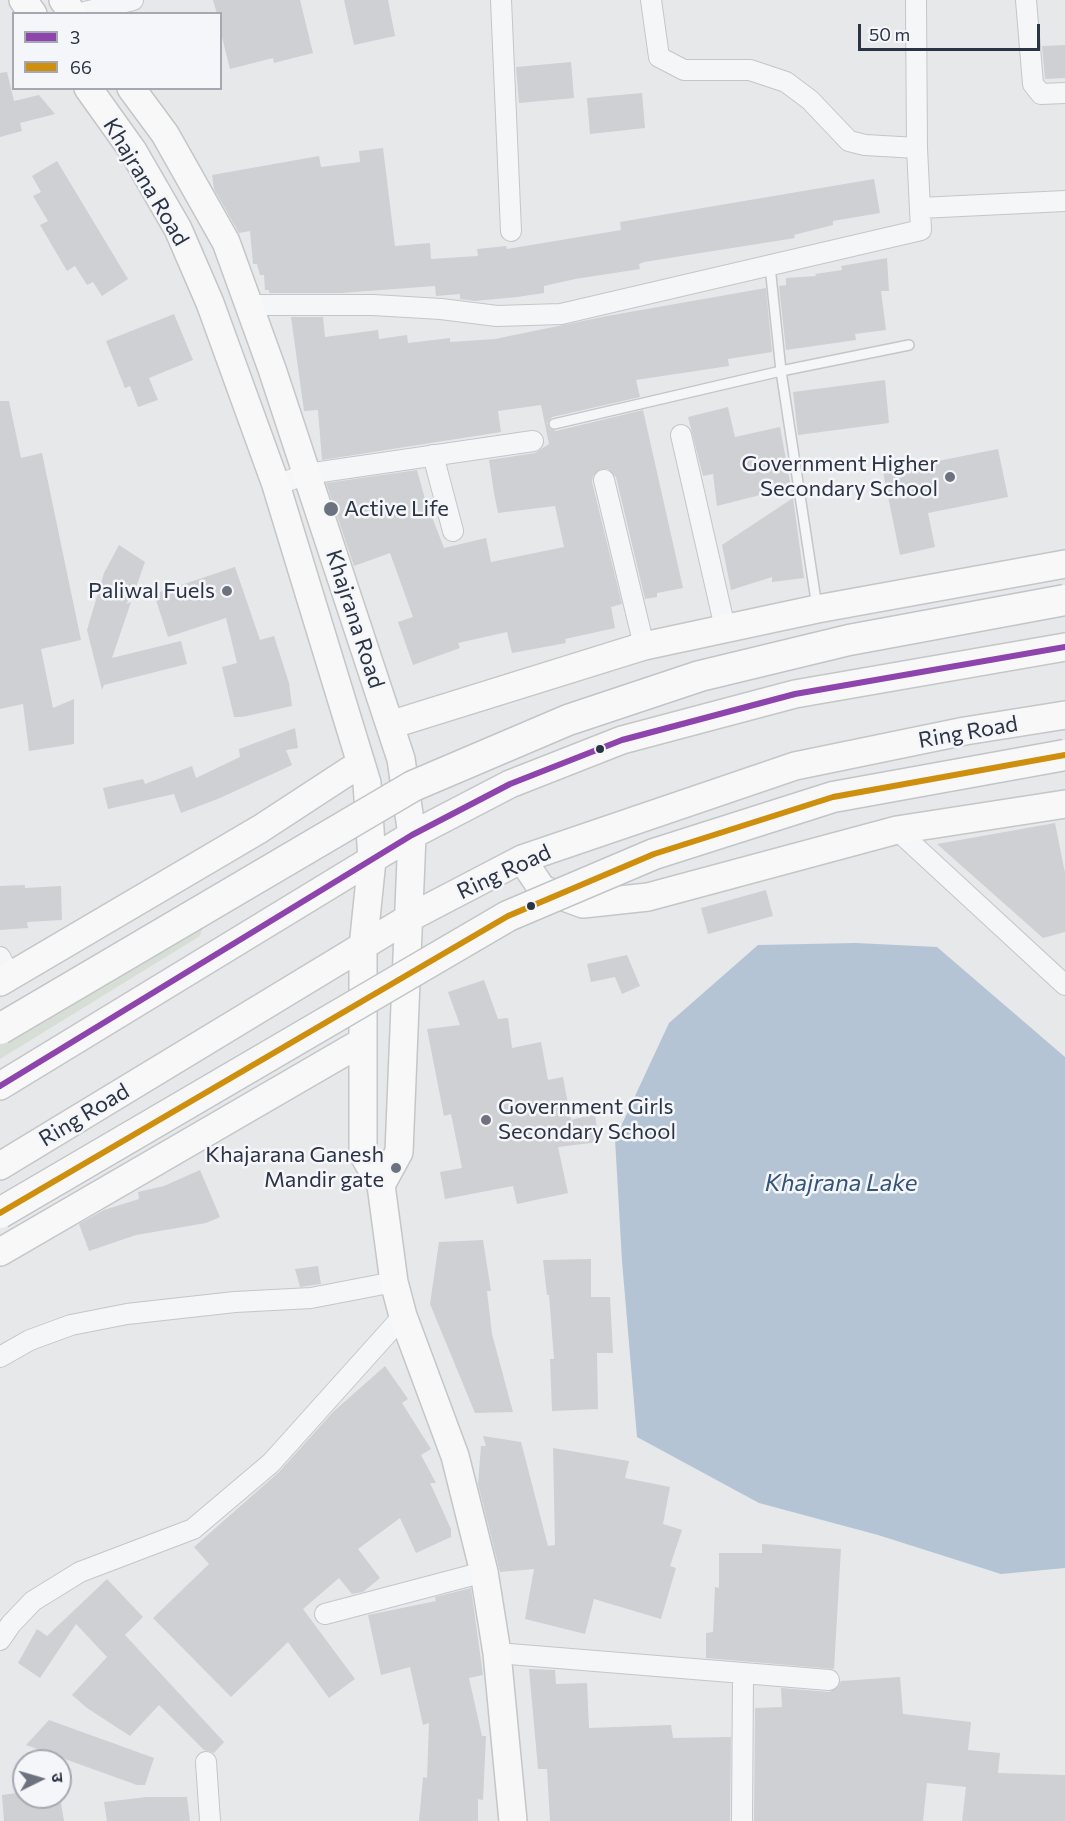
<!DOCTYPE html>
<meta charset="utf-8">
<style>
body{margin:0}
#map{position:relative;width:1065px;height:1821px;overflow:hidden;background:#e6e8ea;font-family:Commissioner,"Noto Sans Devanagari",sans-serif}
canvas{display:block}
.legend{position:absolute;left:12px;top:12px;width:210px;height:78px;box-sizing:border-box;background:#f4f6f9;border:2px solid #a4a8b1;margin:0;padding:8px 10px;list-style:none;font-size:18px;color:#2b3445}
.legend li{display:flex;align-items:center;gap:12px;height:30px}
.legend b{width:30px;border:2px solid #a4a8b1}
.north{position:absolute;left:12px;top:1749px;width:60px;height:60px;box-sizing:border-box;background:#f4f6f9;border:2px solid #a4a8b1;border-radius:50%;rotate:85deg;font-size:16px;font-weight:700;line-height:24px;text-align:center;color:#2b3445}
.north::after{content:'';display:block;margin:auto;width:21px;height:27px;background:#6c737f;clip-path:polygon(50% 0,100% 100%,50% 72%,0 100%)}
.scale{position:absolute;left:858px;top:24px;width:182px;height:27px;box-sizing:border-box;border:3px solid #2b3445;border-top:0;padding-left:8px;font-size:18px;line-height:21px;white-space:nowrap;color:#2b3445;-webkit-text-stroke:4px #f4f6f9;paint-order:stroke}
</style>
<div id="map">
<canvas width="1065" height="1821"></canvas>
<ul class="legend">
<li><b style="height:8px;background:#8e44ad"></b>3</li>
<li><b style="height:8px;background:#ce8f0e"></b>66</li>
</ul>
<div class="north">उ</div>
<div class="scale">50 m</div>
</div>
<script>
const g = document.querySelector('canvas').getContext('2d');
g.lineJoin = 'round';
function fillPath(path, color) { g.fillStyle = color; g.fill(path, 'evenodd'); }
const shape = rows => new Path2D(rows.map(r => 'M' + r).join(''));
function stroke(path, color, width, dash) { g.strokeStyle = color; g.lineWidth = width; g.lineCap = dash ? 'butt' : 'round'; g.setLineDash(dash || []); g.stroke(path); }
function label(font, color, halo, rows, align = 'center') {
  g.font = font + ' Commissioner,sans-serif'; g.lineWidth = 5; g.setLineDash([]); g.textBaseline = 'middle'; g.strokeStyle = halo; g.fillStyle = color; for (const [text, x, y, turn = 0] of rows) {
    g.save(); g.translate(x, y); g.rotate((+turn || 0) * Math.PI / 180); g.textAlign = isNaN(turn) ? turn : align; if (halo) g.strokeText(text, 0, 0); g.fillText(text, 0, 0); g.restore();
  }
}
const green = shape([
 [212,899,200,936,0,1059,0,1020]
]);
const water = shape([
 [856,943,937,947,1065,1057,1065,1568,1001,1574,878,1535,759,1503,637,1437,622,1261,615,1139,669,1023,758,945]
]);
const building = shape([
 [213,0,300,0,313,53,274,63,273,58,230,69,220,29,220,14,217,14],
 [344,0,388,0,395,36,354,45],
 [1065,45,1065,78,1045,79,1042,46],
 [571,62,574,98,519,103,516,67],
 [7,72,14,101,39,95,55,114,20,123,22,131,0,137,0,73],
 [642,93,645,128,590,134,587,98],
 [383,148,395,246,430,243,431,259,478,256,477,249,506,246,507,249,621,230,620,222,874,179,880,213,833,221,833,225,794,235,795,238,644,262,639,264,640,269,575,279,544,286,544,293,517,297,475,301,460,299,460,294,436,296,435,286,341,293,269,293,269,290,265,290,264,275,260,275,257,264,253,264,250,231,239,233,214,189,212,175,319,156,321,167,360,162,359,151],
 [57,161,128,279,102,296,93,282,87,285,75,266,67,271,40,225,48,221,33,196,41,192,32,176],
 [887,258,889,291,881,291,886,330,855,334,856,340,786,350,779,286,786,285,786,278,816,276,815,274,842,270,841,266],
 [766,288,772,352,728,359,729,366,636,380,640,397,552,417,547,423,550,429,556,431,643,410,683,588,657,593,657,597,645,599,616,477,608,469,601,469,593,476,592,482,622,604,611,607,615,628,565,639,566,643,512,653,507,632,458,643,460,648,413,665,398,622,413,617,390,553,354,566,326,483,417,470,425,499,444,548,486,538,491,562,564,547,555,506,498,513,494,493,489,460,535,453,549,444,541,405,498,411,501,432,322,460,318,410,304,411,291,317,323,317,325,337,378,330,379,339,407,335,408,343,450,338,450,342,495,339,607,316],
 [174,314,193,360,149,378,158,400,138,407,130,386,125,388,106,341],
 [885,380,889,423,798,435,793,392],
 [0,401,9,401,21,458,42,453,81,640,41,649,53,708,74,699,74,744,29,751,23,704,0,709],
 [728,407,735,437,780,427,791,487,717,506,713,474,703,476,688,417],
 [998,449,1008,497,928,513,935,547,900,555,883,472],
 [793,498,804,578,772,582,772,577,731,590,722,545],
 [119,545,145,562,135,590,126,604,131,602,112,658,181,641,187,664,104,685,102,690,87,630,104,573],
 [235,567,260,640,274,636,289,683,292,706,242,717,234,717,222,667,237,663,226,618,168,637,154,594],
 [295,728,298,748,286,750,292,765,220,798,181,813,174,794,108,809,103,788,143,779,145,784,192,766,196,778,240,757,239,749],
 [1055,823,1065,873,1065,932,1043,938,937,844],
 [25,885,25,888,61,886,62,920,27,922,28,928,0,930,0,886],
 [766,890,773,916,708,934,701,908],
 [627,955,640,986,622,994,615,977,591,982,587,964],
 [484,980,498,1019,508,1018,512,1048,541,1042,548,1080,563,1077,571,1120,595,1114,599,1142,558,1147,568,1193,517,1204,513,1186,445,1199,440,1172,462,1168,451,1114,444,1116,427,1029,460,1025,448,992],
 [200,1170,220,1217,206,1223,136,1235,89,1251,79,1224,104,1210,139,1199,138,1192,164,1186],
 [483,1240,491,1291,487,1291,492,1334,513,1412,475,1413,430,1304,439,1242],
 [591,1259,591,1297,610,1297,613,1353,597,1353,598,1409,552,1411,550,1359,554,1359,549,1295,547,1295,543,1260],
 [318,1266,321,1284,300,1287,295,1269],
 [385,1366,408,1399,402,1403,431,1449,421,1455,436,1483,430,1483,451,1529,451,1537,416,1553,400,1518,358,1549,380,1578,363,1592,352,1594,339,1578,303,1609,355,1679,329,1698,288,1642,231,1697,153,1618,209,1564,194,1547,279,1472,333,1412],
 [483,1436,521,1442,548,1546,555,1545,553,1448,629,1461,625,1478,670,1487,663,1524,682,1530,670,1566,676,1568,661,1619,594,1599,585,1634,525,1619,534,1569,500,1572,478,1484,481,1446,486,1446],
 [762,1544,841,1549,834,1669,706,1658,706,1633,713,1632,715,1587,719,1588,719,1553,762,1553],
 [107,1579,143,1617,125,1635,224,1742,214,1753,204,1750,159,1705,130,1736,87,1708,72,1695,107,1657,76,1624,40,1678,18,1663,37,1629,47,1636],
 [471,1588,483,1675,469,1678,482,1736,486,1736,483,1800,478,1799,478,1821,419,1821,423,1777,427,1778,429,1723,423,1725,410,1667,381,1675,368,1615,436,1601,435,1597],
 [529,1669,555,1670,556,1684,587,1683,589,1728,671,1725,673,1738,731,1737,730,1821,550,1821,547,1769,538,1769],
 [900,1677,903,1714,971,1722,968,1750,1000,1753,998,1773,1065,1775,1065,1821,962,1821,966,1787,927,1783,923,1821,754,1821,755,1708,782,1707,781,1688,829,1692,838,1687,841,1681],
 [49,1720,154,1758,145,1785,137,1785,26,1745],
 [24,1792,24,1797,60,1797,64,1821,4,1821,2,1795],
 [147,1797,187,1797,190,1821,107,1821,104,1802]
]);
const lane = shape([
 [770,266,781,371,817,607],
 [554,424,781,371,909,345]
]);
const street = shape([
 [501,0,511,231],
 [651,0,659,57,684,70,750,70,786,82,810,100,849,141,865,145,917,148],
 [1026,0,1033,84,1041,94,1065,93],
 [77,14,133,0],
 [920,208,1065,201],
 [249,305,373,305,441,309,497,316,561,314,921,230,917,148,916,0],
 [681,435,725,628],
 [433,455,453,531],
 [604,480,644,646],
 [276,485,307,474,533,441],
 [897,830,1065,985],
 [0,957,10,976],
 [0,1357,30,1340,71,1325,127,1314,235,1302,311,1298,394,1282],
 [325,1614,484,1572],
 [0,1640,11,1624,33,1601,80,1572,193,1529,271,1463,403,1316],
 [497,1653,829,1680],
 [206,1762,210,1821],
 [742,1821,743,1674]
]);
const secondary = shape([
 [23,0,33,14],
 [63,0,73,14],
 [88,88,133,151,178,229,210,303,276,485,367,783,372,860,363,947,363,1154,381,1185,394,1282,403,1316,455,1456,484,1572,497,1653,513,1821],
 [131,88,165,134,226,242,272,369,401,759,412,835,399,1152,381,1185],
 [390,725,644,646,817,609,1065,564],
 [522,859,542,889,583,904,648,897,897,830,1065,804],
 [0,982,260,829,361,763],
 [0,1086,412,835,510,784,622,740,795,694,1065,647],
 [0,1166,409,918,522,859,795,766,965,731,1065,715],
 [0,1252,362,1042]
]);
const primaryBridge = shape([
 [0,1029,413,786,568,720,700,676,849,640,1065,600],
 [0,1213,508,916,654,854,833,797,1065,755]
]);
const bus1 = shape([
 [0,1086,412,835,510,784,622,740,795,694,1065,647]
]);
const bus2 = shape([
 [0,1213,508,916,654,854,833,797,1065,755]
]);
const markers = [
 [950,477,6,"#6c737f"],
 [331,509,8,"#6c737f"],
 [227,591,6,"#6c737f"],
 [600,749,5,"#2b3445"],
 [531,906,5,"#2b3445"],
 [486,1120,6,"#6c737f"],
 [396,1168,6,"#6c737f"]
];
const streetNames = [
 ["Khajrana Road",146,182,59],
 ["Khajrana Road",355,619,72],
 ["Ring Road",968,732,-10],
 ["Ring Road",504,872,-25],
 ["Ring Road",84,1115,-31]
];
const poiNames = [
 ["Government Higher",938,464],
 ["Secondary School",938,489],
 ["Active Life",344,509,"left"],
 ["Paliwal Fuels",215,591],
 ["Government Girls",498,1107,"left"],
 ["Secondary School",498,1132,"left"],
 ["Khajarana Ganesh",384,1155],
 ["Mandir gate",384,1180]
];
const waterNames = [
 ["Khajrana Lake",841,1183]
];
fillPath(green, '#d6ded6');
fillPath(water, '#b4c4d5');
fillPath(building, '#ced0d3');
stroke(lane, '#c4c6c8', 12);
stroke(street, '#c4c6c8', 22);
stroke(secondary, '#c4c6c8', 30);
stroke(lane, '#f5f6f7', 9);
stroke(street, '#f5f6f7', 20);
stroke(secondary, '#f8f8f8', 27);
stroke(primaryBridge, '#c2c5c8', 33, []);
stroke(primaryBridge, '#f8f8f8', 30);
stroke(bus1, '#8e44ad', 6);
stroke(bus2, '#ce8f0e', 6);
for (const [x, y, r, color] of markers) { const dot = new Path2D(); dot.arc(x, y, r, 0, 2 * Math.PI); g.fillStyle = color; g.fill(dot); stroke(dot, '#f4f6f9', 2); }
label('22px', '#2b3445', '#f4f6f9', streetNames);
label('22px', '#2b3445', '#f4f6f9', poiNames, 'right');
label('italic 24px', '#34527a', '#f4f6f9', waterNames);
</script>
